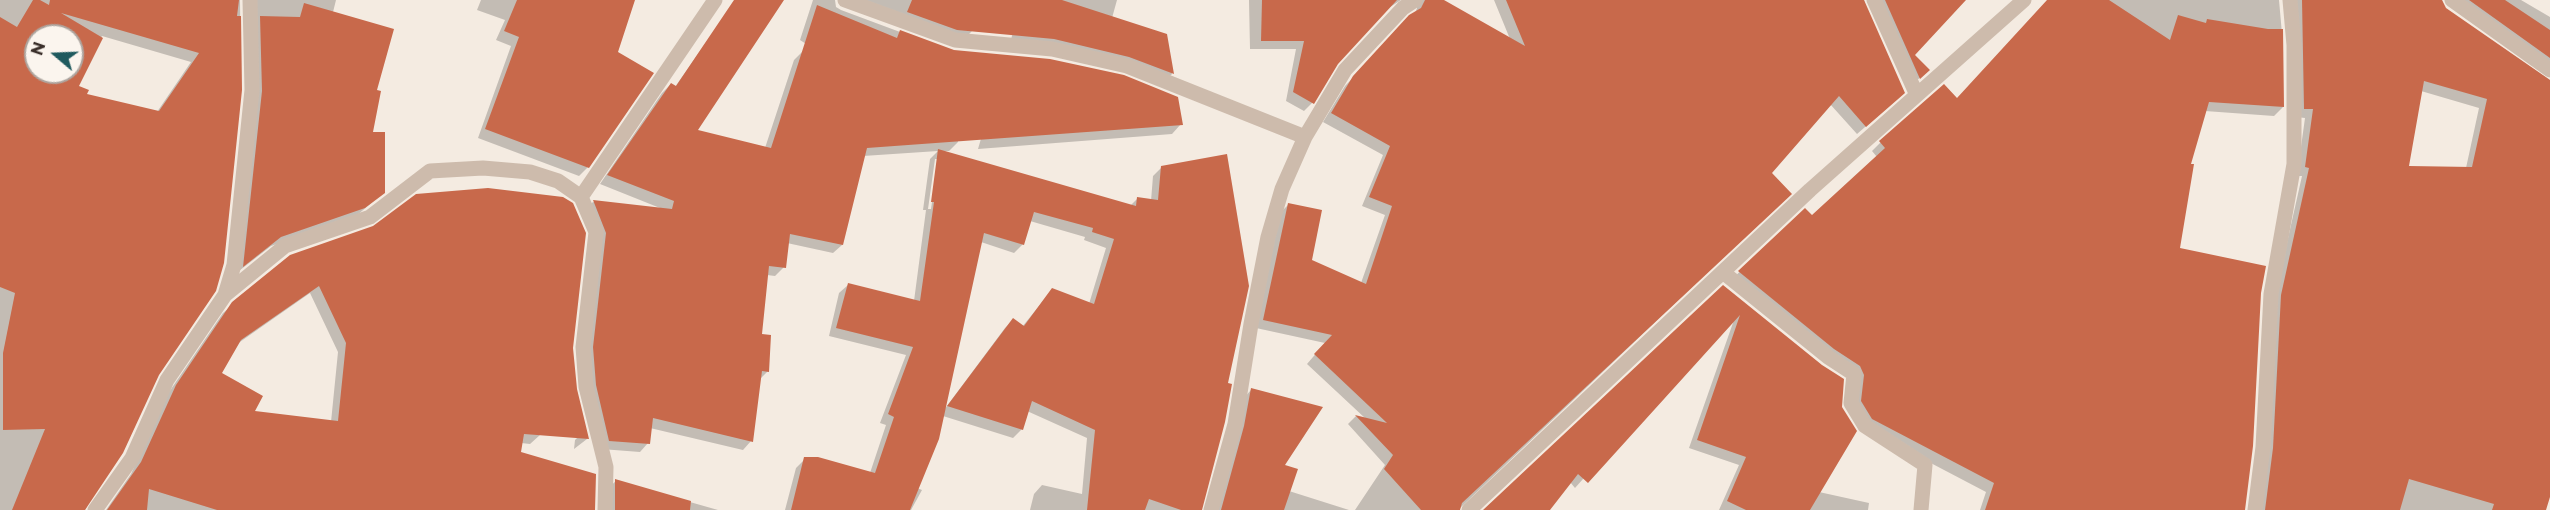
<!DOCTYPE html>
<style>
body{margin:0}
#map{position:relative;width:2550px;height:510px;overflow:hidden;background:#f4ebe1;font-family:Montserrat,sans-serif}
canvas{display:block}
.north{position:absolute;left:24px;top:24px;width:60px;height:60px;box-sizing:border-box;background:#fbf5ee;border:2px solid #aea6a0;border-radius:50%;rotate:289deg;font-size:16px;font-weight:700;line-height:24px;text-align:center;color:#3b302b}
.north::after{content:'';display:block;margin:auto;width:21px;height:27px;background:#1f5a5e;clip-path:polygon(50% 0,100% 100%,50% 72%,0 100%)}
</style>
<div id="map">
<canvas width="2550" height="510"></canvas>
<div class="north">N</div>
</div>
<script>
const g = document.querySelector('canvas').getContext('2d');
g.lineJoin = 'round';
function fillPath(path, color) { g.fillStyle = color; g.fill(path, 'evenodd'); }
const shape = rows => new Path2D(rows.map(r => 'M' + r).join(''));
function stroke(path, color, width, dash) { g.strokeStyle = color; g.lineWidth = width; g.lineCap = dash ? 'butt' : 'round'; g.setLineDash(dash || []); g.stroke(path); }
const shadow = shape([
 [0,0,240,0,241,90,158,374,85,510,0,510],
 [36,36,72,36,72,72,36,72],
 [102,36,191,62,157,112,85,95,77,87],
 [245,0,336,0,333,12,375,92,371,134,384,192,355,217,271,246,235,274,253,100],
 [481,0,634,0,616,52,588,167,579,176,478,138,511,46,496,40,505,20,477,10],
 [813,0,835,0,836,7,841,10,951,51,969,53,958,142,949,151,940,151,1130,206,1138,198,1151,201,1153,176,1162,167,1201,510,1030,510,1034,494,1042,485,1082,494,1087,438,1027,411,1022,429,1013,438,943,416,917,488,922,490,911,510,785,510,796,468,805,459,870,473,886,425,880,423,906,355,829,336,839,293,848,285,914,301,926,210,923,210,930,159,938,151,863,156,842,245,833,253,787,243,784,267,775,276,767,275,761,336,768,371,759,380,751,441,743,450,650,428,648,443,640,452,601,449,585,357,598,242,585,210,593,202,665,210,600,184,662,93,671,84,675,87,719,24,695,131,765,148,794,60,803,51,829,59,800,40],
 [935,159,938,159,931,209,928,209],
 [1030,221,1085,237,1084,240,1106,248,1089,304,1052,290,1022,327,1013,320,1005,328,944,410,981,242,1014,253,1023,244],
 [842,0,976,0,972,31,963,40],
 [1022,0,1117,0,1112,18,1166,35,1172,74,1165,81,1010,43],
 [1249,0,1401,0,1387,9,1337,63,1312,103,1304,111,1286,101,1296,49,1250,49],
 [1411,0,1441,0,1510,39,1494,0,1864,0,1895,101,1857,134,1830,104,1770,173,1781,202,1458,510,1355,510,1385,465,1348,424,1356,416,1366,419,1307,364,1325,343,1256,328,1280,213,1288,205,1311,261,1361,283,1385,215,1362,206,1383,155,1323,122,1345,86,1415,14,1417,8],
 [1869,0,1964,0,1912,55,1928,70,1911,86],
 [2049,0,2279,0,2283,45,2283,107,2274,116,2205,111,2189,165,2179,249,2260,293,2244,510,1980,510,1986,492,1864,428,1853,410,1856,384,1730,281,1805,210,1812,217,1877,157,1872,151,1880,143,1957,99],
 [2284,0,2442,0,2445,9,2550,80,2550,491,2545,510,2258,510,2273,305,2302,176,2297,176,2305,118,2296,117],
 [2421,91,2479,108,2466,168,2407,168],
 [2447,0,2521,0,2550,17,2550,77],
 [1002,66,1181,124,1172,134,978,149],
 [291,256,540,435,530,444,521,443,519,510,106,510,131,474,167,395,223,313],
 [310,293,338,352,331,422,253,412,220,374,237,344],
 [1723,287,1821,366,1819,492,1869,503,1868,510,1719,510,1739,465,1689,448,1734,320,1636,395,1583,479,1575,488,1570,482,1547,510,1485,510],
 [1251,390,1283,465,1289,491,1349,510,1216,510,1243,399],
 [585,430,587,439,574,449,575,440],
 [616,481,718,510,606,510,607,489]
]);
const building = shape([
 [33,0,40,0,49,5,50,0,239,0,237,16,241,16,242,90,224,263,216,291,159,375,123,453,85,510,12,510,45,429,3,430,3,353,15,293,0,287,0,17,17,27],
 [61,13,199,53,159,111,87,94,89,90,79,86,103,38],
 [36,36,72,36,72,72,36,72],
 [517,0,635,0,618,52,654,73,589,168,485,129,519,37,504,31],
 [734,0,784,0,698,130,771,148,817,5,897,38,900,30,954,50,1050,59,1124,75,1178,97,1183,125,867,148,843,245,790,234,786,268,769,266,762,334,771,335,769,372,762,371,753,442,653,418,650,444,609,441,596,385,593,347,606,233,593,200,672,209,674,201,607,175,671,83,676,86],
 [912,0,1062,0,1167,34,1174,74,1129,57,1054,39,957,30,907,12],
 [1262,0,1397,0,1338,64,1314,104,1293,92,1304,41,1261,41],
 [1425,0,1444,0,1525,46,1506,0,1864,0,1905,93,1866,127,1839,96,1772,173,1792,194,1462,503,1460,510,1421,510,1384,469,1393,455,1355,415,1387,423,1314,354,1332,335,1263,320,1288,203,1322,210,1312,260,1366,284,1392,206,1369,197,1390,146,1331,113,1353,76,1409,15,1421,8],
 [1885,0,1966,0,1915,55,1930,70,1920,79],
 [2047,0,2109,0,2170,40,2178,15,2206,23,2207,19,2268,29,2283,29,2284,107,2209,102,2191,164,2194,164,2180,248,2266,266,2261,293,2253,446,2245,510,1985,510,1994,483,1872,419,1861,401,1864,375,1860,366,1834,349,1738,271,1805,208,1812,215,1885,148,1879,141,1944,84,1957,98],
 [2302,0,2442,0,2446,8,2550,80,2550,497,2546,510,2492,510,2494,504,2409,479,2400,510,2265,510,2273,448,2281,295,2309,168,2305,167,2313,109,2304,109],
 [2424,81,2487,99,2472,167,2409,166],
 [2469,0,2505,0,2550,30,2550,58],
 [304,3,394,29,377,90,381,91,373,132,385,132,385,193,365,208,281,237,243,267,262,91,260,16,300,17],
 [938,149,1136,206,1137,197,1158,200,1161,166,1227,154,1249,286,1228,383,1232,384,1225,422,1202,510,1181,510,1149,499,1145,510,1087,510,1095,430,1032,401,1023,430,947,406,1013,318,1024,326,1052,288,1094,304,1114,239,1092,232,1093,228,1034,212,1024,245,984,233,939,439,910,510,791,510,804,457,818,457,875,473,894,417,888,414,913,347,836,328,848,283,920,301,934,202,931,202],
 [488,188,563,197,573,203,586,233,573,348,577,389,589,439,524,434,521,452,596,474,595,510,217,510,149,489,147,510,107,510,141,462,176,385,232,302,290,255,373,226,416,194],
 [319,286,346,343,338,421,255,411,263,396,222,373,241,340],
 [1723,285,1822,365,1844,379,1842,407,1857,431,1810,510,1746,510,1727,501,1746,457,1697,440,1740,315,1588,483,1578,474,1550,510,1483,510],
 [1251,388,1323,407,1285,465,1298,469,1284,510,1221,510,1244,426],
 [615,479,691,501,690,510,615,510]
]);
const minor = shape([
 [845,0,955,40,1052,49,1127,66,1305,137],
 [1874,0,1916,93],
 [2452,0,2550,70],
 [581,197,715,0],
 [1724,273,1828,357,1854,374,1851,403,1865,426,1925,465,1921,510],
 [225,295,285,246,370,217,430,171,483,168,530,172,558,181,581,197,596,232,583,347,586,387,606,467,605,510],
 [95,510,132,458,167,380,225,295,234,265,252,90,250,0],
 [1211,510,1235,424,1251,324,1268,237,1282,189,1305,137,1345,70,1403,8,1415,0],
 [1469,510,1810,190,2024,0],
 [2255,510,2263,447,2271,294,2294,164,2294,45,2290,0]
]);
fillPath(shadow, '#0003');
fillPath(building, '#c8694b');
stroke(minor, '#cdbbac', 15);
</script>
